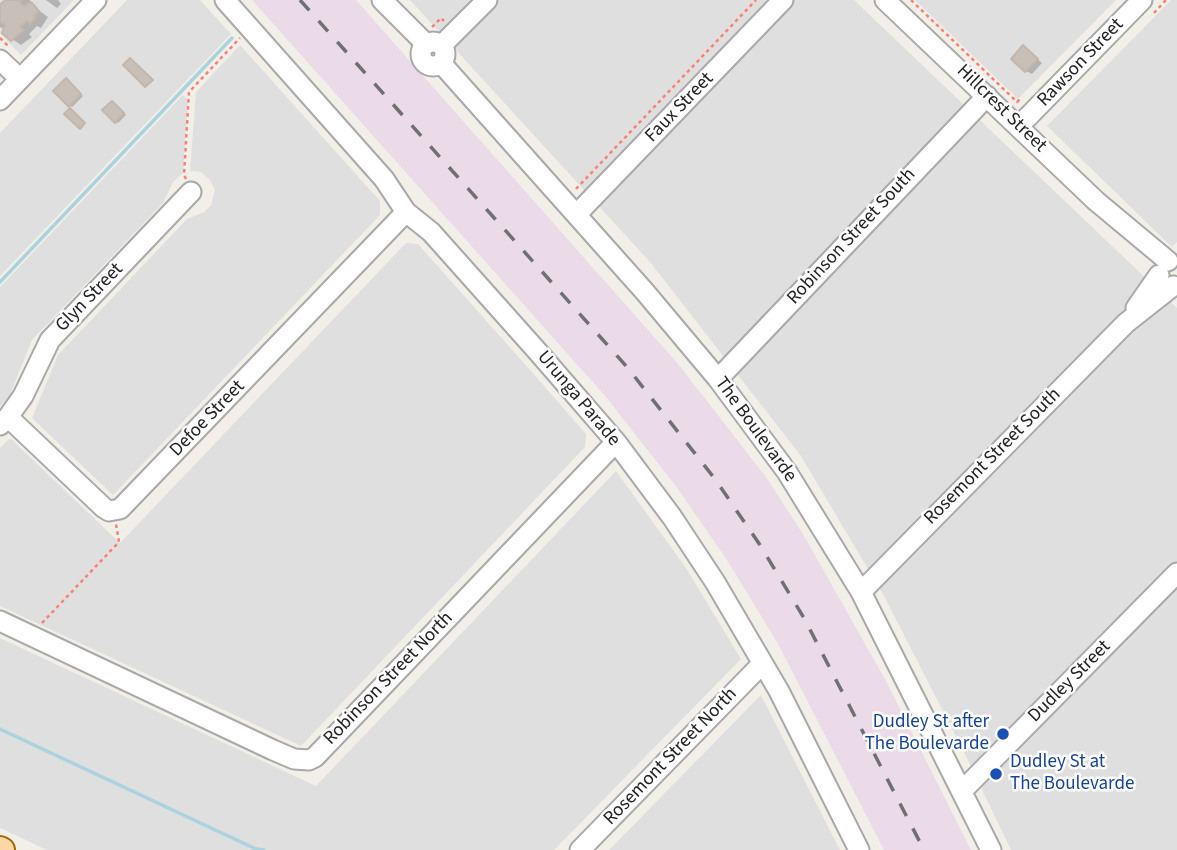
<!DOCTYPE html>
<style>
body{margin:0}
canvas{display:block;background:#f2efe9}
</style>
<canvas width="1177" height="850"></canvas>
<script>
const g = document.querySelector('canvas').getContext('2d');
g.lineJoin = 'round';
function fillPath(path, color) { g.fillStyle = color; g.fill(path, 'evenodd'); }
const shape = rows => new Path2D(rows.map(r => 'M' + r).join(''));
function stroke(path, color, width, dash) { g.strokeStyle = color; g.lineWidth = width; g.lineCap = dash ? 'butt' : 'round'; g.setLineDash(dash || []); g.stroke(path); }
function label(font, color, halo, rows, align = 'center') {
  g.font = font + ' "Source Sans 3",sans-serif'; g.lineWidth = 5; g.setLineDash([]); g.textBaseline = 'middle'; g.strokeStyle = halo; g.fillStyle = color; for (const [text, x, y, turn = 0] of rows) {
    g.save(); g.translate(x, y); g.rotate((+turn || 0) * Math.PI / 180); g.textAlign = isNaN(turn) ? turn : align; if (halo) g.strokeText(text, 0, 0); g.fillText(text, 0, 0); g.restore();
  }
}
const residential = shape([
 [0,0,74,0,21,55,0,34],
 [127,0,200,0,231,34,0,276,0,133],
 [410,0,854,0,1177,308,1177,850,1011,850,965,754,884,596,801,456,650,262],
 [915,0,1116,0,1018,99],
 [1171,0,1177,0,1177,242,1172,247,1047,126],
 [240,45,380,201,380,215,113,495,32,418,58,355,187,219,204,212,211,205,215,190,210,180,201,172,190,171,196,92],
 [183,95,188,100,183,173,173,182,163,203,32,340,9,397,0,406,0,287],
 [406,243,418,244,530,370,586,434,585,447,301,746,0,606,0,448,10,438,120,543],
 [616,471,686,568,741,659,554,850,47,850,0,828,0,638,316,786],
 [761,695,840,850,609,850]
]);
const industrial = shape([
 [252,0,356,0,679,365,766,477,803,534,885,679,971,850,884,850,777,642,727,560,678,489,606,397]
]);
const shadow = shape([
 [7,0,30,0,30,4,48,17,41,28,37,26,29,34,32,37,21,45,12,39,5,30,0,27,0,6],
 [46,0,58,0,61,4,57,8],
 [1024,48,1042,63,1032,74,1026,71],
 [68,82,83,96,72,107,70,105],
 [114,104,126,115,118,123,116,121]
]);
const stream = shape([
 [0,282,232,38],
 [0,729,256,849,264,850]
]);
const building = shape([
 [5,0,22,0,20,2,24,6,31,2,39,11,34,16,36,18,30,24,27,21,20,27,24,30,11,41,2,33,5,25,0,22,0,5,5,0],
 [1023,45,1038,59,1025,72,1011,59,1023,45],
 [130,58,153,80,145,87,123,65,130,58],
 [66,78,81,94,69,107,53,91,66,78],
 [112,101,124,113,115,123,102,110,112,101],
 [70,108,85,123,80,129,64,114,70,108]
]);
const path = shape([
 [911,0,1017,102,1020,99],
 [1154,13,1166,0],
 [432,27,441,18,444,21],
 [0,38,8,46],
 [186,179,184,175,189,92,240,38],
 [576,189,756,0],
 [42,623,119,542,116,524]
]);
const minor = shape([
 [225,0,384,179,406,212,431,232,538,352,616,442,672,517,715,582,779,691,859,850],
 [382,0,426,44],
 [885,0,1096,201,1168,261],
 '421 54a12 12 0 1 1 24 0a12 12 0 1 1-24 0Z',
 [442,45,487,0],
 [0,60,20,79],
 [441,63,645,292,718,379,787,472,861,592,991,850],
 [0,100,96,0],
 [1019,126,1142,0],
 [577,214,783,0],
 [1136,308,1159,275],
 [718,379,987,96],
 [8,417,23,396,50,340,191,192],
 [0,425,8,417,104,508,109,511,120,509,406,212],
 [861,592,1126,323,1173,286],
 [0,621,273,750,294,759,309,760,315,757,616,442],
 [962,791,1177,573],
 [580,850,762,664]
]);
const major = shape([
 [0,849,2,850]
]);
const rail = shape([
 [300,0,627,367,715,479,760,545,804,618,924,850]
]);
const markers = [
 [1003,734,7,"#1a4fb4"],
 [996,774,7,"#1a4fb4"]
];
const streetNames = [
 ["Rawson Street",1081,63,-46],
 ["Faux Street",680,108,-46],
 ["Hillcrest Street",1001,109,44],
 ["Robinson Street South",852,237,-47],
 ["Glyn Street",90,298,-46],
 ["Urunga Parade",578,399,50],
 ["Defoe Street",208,419,-46],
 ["The Boulevarde",755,430,54],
 ["Rosemont Street South",993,457,-45],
 ["Robinson Street North",389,679,-46],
 ["Dudley Street",1070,682,-45],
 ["Rosemont Street North",671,757,-46]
];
const transitNames = [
 ["Dudley St after",989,723],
 ["The Boulevarde",989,745],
 ["Dudley St at",1010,763,"left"],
 ["The Boulevarde",1010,785,"left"]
];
fillPath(residential, '#e0dfdf');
fillPath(industrial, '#ebdbe8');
fillPath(shadow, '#0003');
stroke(stream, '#aad3df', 3.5);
fillPath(building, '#c7bfb8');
stroke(building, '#c4b6ab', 2);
stroke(minor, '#a9a9a9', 23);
stroke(major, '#a06b00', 28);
stroke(path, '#fa8072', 2.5, [3.5, 3.5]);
stroke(minor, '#fff', 19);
stroke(major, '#fcd6a4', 24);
stroke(rail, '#707070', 3.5, [14, 14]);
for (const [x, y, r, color] of markers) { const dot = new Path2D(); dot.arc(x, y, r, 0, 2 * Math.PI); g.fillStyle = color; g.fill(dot); stroke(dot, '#fff', 2.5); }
label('19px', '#222', '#fff', streetNames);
label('19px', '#164399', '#fff', transitNames, 'right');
</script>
